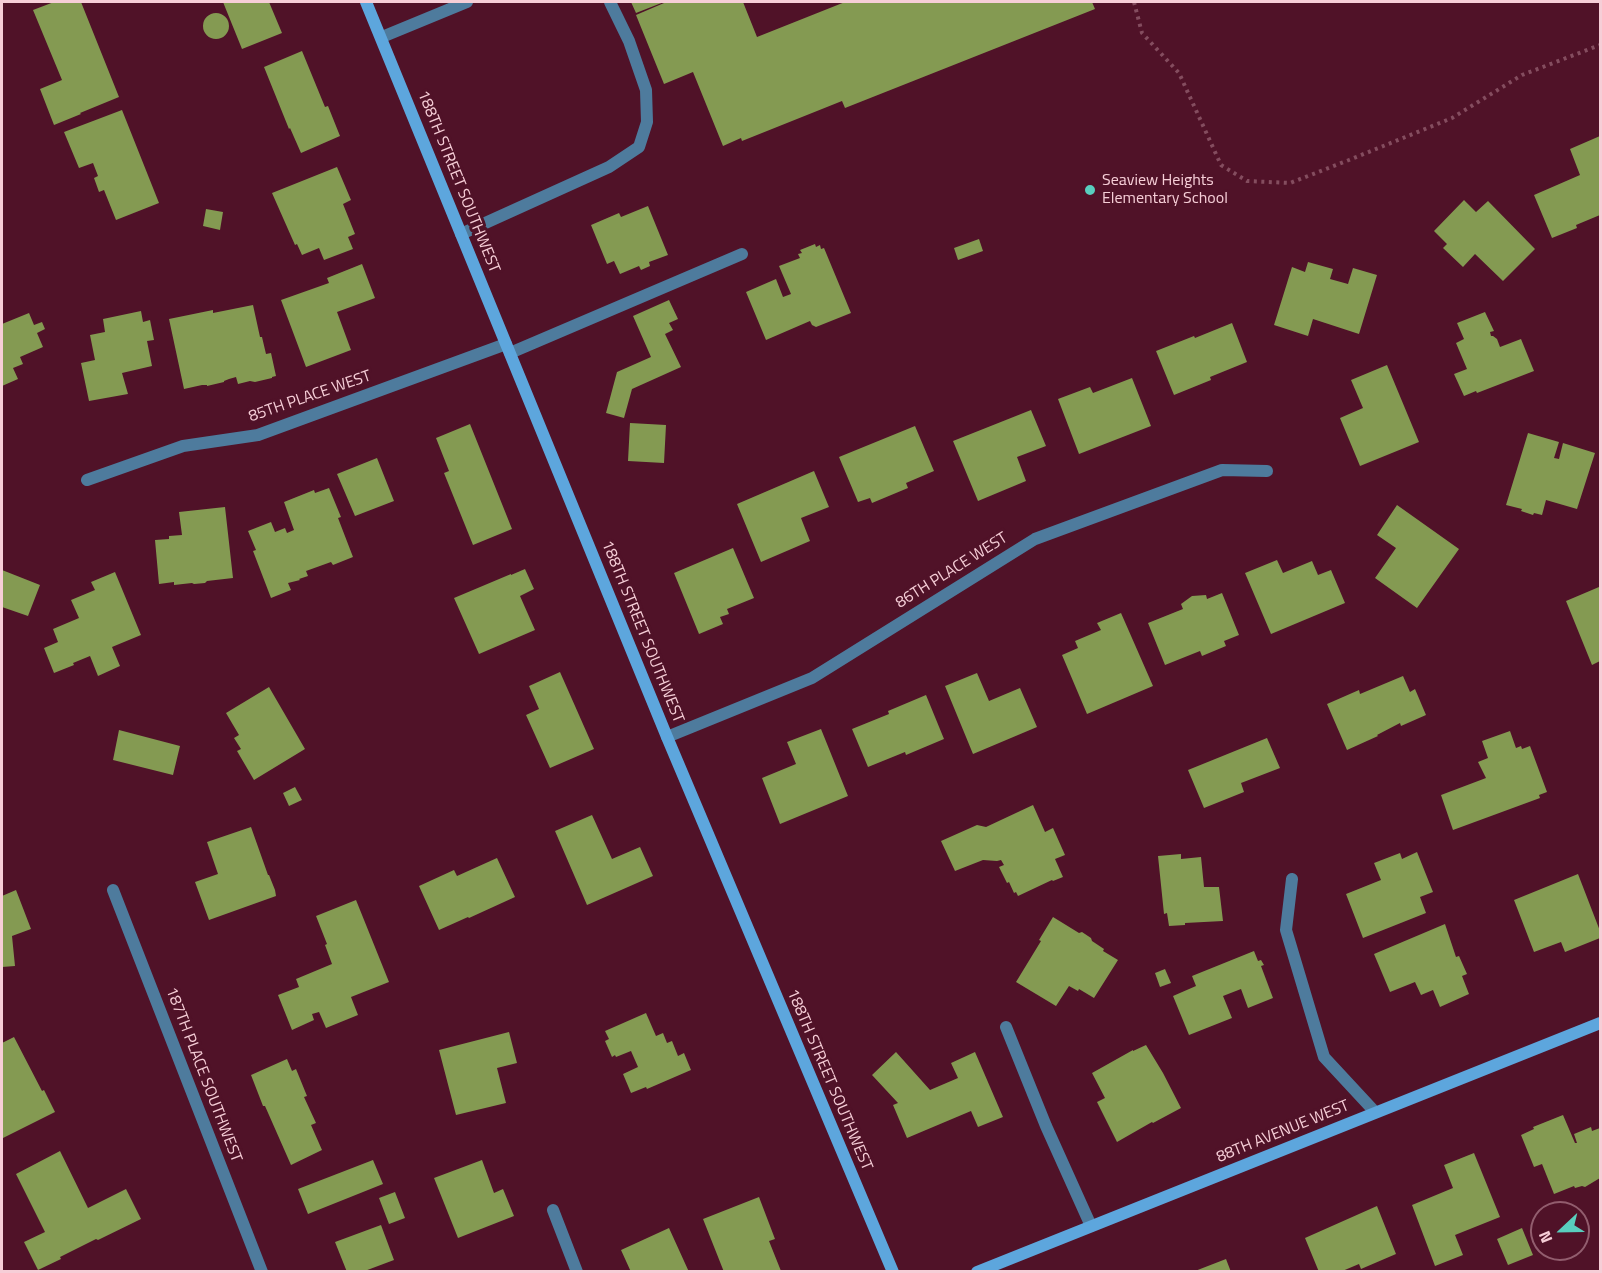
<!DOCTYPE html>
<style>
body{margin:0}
#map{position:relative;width:1602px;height:1273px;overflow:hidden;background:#501228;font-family:"Titillium Web",sans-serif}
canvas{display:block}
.frame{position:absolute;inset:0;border:3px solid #f6ced7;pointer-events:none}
.north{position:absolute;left:1530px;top:1201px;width:60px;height:60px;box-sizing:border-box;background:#501228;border:2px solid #925d6e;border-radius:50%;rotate:248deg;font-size:16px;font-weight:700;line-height:24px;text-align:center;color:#f6ced7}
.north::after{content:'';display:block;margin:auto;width:21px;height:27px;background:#59cebe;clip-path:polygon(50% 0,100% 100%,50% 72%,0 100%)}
</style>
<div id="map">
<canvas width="1602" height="1273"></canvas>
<div class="frame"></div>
<div class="north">N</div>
</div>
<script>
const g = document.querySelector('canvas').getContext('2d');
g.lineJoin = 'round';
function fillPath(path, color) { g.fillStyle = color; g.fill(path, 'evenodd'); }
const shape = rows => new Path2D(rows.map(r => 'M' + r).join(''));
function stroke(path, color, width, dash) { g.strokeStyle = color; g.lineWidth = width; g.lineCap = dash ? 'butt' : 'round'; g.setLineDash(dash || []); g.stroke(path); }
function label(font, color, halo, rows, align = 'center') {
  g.font = font + ' "Titillium Web",sans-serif'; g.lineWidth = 6; g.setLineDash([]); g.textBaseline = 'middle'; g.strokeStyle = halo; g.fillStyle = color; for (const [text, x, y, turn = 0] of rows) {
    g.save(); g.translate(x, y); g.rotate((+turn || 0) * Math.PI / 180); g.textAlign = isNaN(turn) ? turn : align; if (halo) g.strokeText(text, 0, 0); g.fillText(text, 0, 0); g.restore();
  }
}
const building = shape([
 [54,2,81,2,119,97,80,113,81,114,54,125,40,89,62,80,33,10],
 [223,2,269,2,282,33,242,49],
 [631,2,743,2,757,37,845,2,1092,2,1095,9,845,108,842,101,742,141,741,138,723,146,693,72,664,84,636,15,664,3,664,2,636,13],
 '203 26a13 13 0 1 1 26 0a13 13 0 1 1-26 0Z',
 [302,51,325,107,328,106,340,136,301,153,290,128,289,129,264,67],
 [122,110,159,203,116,220,104,190,99,192,94,178,98,176,93,163,79,168,64,132],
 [1600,136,1600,215,1576,225,1577,228,1552,238,1534,195,1580,175,1570,149],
 [337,167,351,200,343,204,355,234,348,237,353,249,324,260,319,248,302,255,297,244,295,245,272,193],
 [1464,200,1476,212,1488,201,1535,249,1503,281,1475,254,1463,267,1443,248,1447,244,1434,231],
 [648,206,668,255,649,262,650,266,641,270,639,266,620,274,614,261,607,264,591,225,619,213,621,217],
 [206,209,223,212,220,230,203,226],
 [979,239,983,251,958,260,954,248],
 [815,244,816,247,820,245,821,249,824,248,851,313,816,327,812,325,810,321,766,340,746,292,776,279,783,297,791,294,779,266,800,258,798,254,802,253,800,250],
 [1308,262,1333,269,1330,279,1348,284,1353,268,1377,275,1359,334,1313,319,1308,336,1274,325,1292,267,1305,272],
 [362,264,375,298,337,312,351,350,306,367,281,300,329,283,327,278],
 [669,300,678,319,669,323,673,330,665,334,681,367,632,389,624,418,606,413,617,372,651,357,633,316],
 [253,305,260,337,262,337,266,354,271,353,276,376,272,377,272,378,255,382,250,381,238,384,236,377,229,379,224,381,224,382,207,386,207,385,202,385,184,389,169,319,213,310,213,313],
 [141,311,143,322,150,320,154,340,147,341,152,366,122,373,128,394,89,401,81,363,95,360,90,335,105,332,103,319],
 [1485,312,1494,331,1490,332,1491,336,1493,336,1497,339,1500,347,1521,339,1534,371,1477,393,1476,391,1464,396,1454,374,1467,369,1456,343,1464,339,1457,323],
 [29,313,34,325,42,322,45,329,37,333,43,347,20,357,23,364,13,368,18,379,2,386,2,324],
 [1232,323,1247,362,1210,377,1211,380,1174,395,1156,351,1194,336,1195,338],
 [1387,365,1419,442,1360,466,1340,418,1363,408,1351,380],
 [1132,378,1151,426,1079,454,1058,399,1090,387,1093,393],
 [1031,410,1046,446,1017,457,1026,481,978,501,953,441],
 [630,423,666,425,664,463,628,461],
 [470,424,512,529,473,545,444,473,449,471,436,438],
 [915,426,934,471,906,483,908,488,872,503,870,498,858,502,839,457],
 [1528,433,1559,442,1554,458,1559,459,1563,443,1595,453,1577,509,1546,500,1542,515,1534,513,1533,515,1521,511,1522,509,1506,505],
 [377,458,394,501,355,516,337,474],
 [814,471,829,507,801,518,810,541,761,562,737,504],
 [329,488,341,517,338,518,353,557,333,565,331,562,306,571,308,576,299,579,300,580,288,583,291,590,271,598,253,551,256,550,248,531,271,522,275,532,285,528,287,533,294,530,284,502,314,490,315,493],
 [1397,505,1459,549,1417,608,1375,578,1396,548,1377,535],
 [225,507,233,578,207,581,205,583,194,584,192,583,174,585,174,582,159,584,155,540,169,539,169,536,182,535,179,512],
 [733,548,754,598,727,609,729,614,720,617,723,624,699,634,674,573],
 [1277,560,1283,573,1312,561,1318,575,1331,570,1345,603,1271,634,1245,573],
 [525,569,534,589,520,596,535,630,479,654,454,598,511,574,511,575],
 [2,570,40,585,28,616,2,607],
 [115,572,141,635,112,647,120,666,98,676,90,656,73,663,74,665,54,673,44,648,58,642,53,629,79,618,71,600,95,590,91,582],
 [1599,587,1600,592,1600,661,1592,665,1566,601],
 [1222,593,1239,635,1224,641,1226,646,1202,656,1200,651,1165,665,1148,623,1183,609,1181,604,1192,596,1206,595,1207,599],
 [1121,613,1153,686,1087,714,1062,655,1078,648,1075,641,1101,630,1097,623],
 [560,672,594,749,550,768,526,715,539,709,529,686],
 [977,673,989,701,1020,688,1037,727,973,754,945,686],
 [1403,676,1410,692,1415,689,1426,715,1401,726,1400,723,1377,735,1378,736,1347,750,1327,704,1359,690,1360,694],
 [269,687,305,749,254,780,237,751,241,749,234,738,239,735,226,713],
 [926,695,944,739,906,755,905,752,868,767,852,729,889,714,888,711],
 [821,729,848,796,780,824,762,778,796,764,787,742],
 [119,730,180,746,173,775,113,760],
 [1510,731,1516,748,1521,746,1522,749,1530,746,1547,792,1539,795,1540,798,1453,830,1441,795,1486,778,1478,762,1488,758,1482,741],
 [1267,738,1280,768,1241,783,1244,792,1204,808,1188,770],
 [295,787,302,800,289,806,283,793],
 [1033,805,1045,832,1053,828,1065,855,1055,859,1063,877,1053,881,1052,880,1018,896,1016,892,1014,893,1009,882,1007,883,999,867,1004,865,1001,860,997,861,983,860,955,871,941,841,977,825,986,827],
 [592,815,612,859,640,847,653,876,587,905,555,831],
 [251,827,268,875,269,875,275,890,276,896,209,920,195,882,218,874,207,842],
 [1417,852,1433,892,1420,897,1426,913,1363,938,1346,894,1381,880,1374,863,1400,853,1402,859],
 [1181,854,1181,859,1201,857,1204,887,1219,887,1223,921,1185,923,1185,925,1169,926,1167,913,1164,914,1158,856],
 [497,858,515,897,469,918,468,917,439,930,419,886,454,870,457,876],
 [1578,874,1600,931,1600,938,1565,952,1561,942,1534,952,1514,900],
 [16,890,31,929,12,936,15,966,2,967,2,896],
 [356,900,389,982,351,997,358,1015,326,1028,319,1012,312,1014,314,1020,292,1030,278,995,299,987,296,979,332,964,325,945,327,944,316,916],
 [1053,917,1079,933,1082,932,1091,938,1092,941,1104,949,1103,951,1118,960,1094,998,1079,989,1078,991,1069,986,1056,1006,1016,982,1041,941,1039,940],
 [1445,924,1456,957,1459,956,1467,974,1462,976,1469,994,1440,1007,1433,990,1421,995,1415,982,1390,992,1374,954],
 [1254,951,1258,961,1261,960,1264,965,1261,966,1273,998,1248,1008,1241,989,1223,996,1232,1018,1189,1035,1173,996,1196,986,1192,976],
 [1165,969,1171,983,1160,987,1155,973],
 [646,1013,656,1036,663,1033,667,1043,672,1041,678,1056,684,1053,691,1070,647,1089,646,1087,631,1093,623,1074,638,1067,631,1051,616,1057,615,1055,612,1057,605,1041,609,1039,605,1031],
 [509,1032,517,1063,497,1068,506,1103,456,1115,439,1050],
 [14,1037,42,1091,44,1090,55,1112,3,1138,2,1134,2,1043],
 [1146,1045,1163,1073,1181,1108,1153,1123,1152,1122,1117,1142,1097,1102,1105,1098,1092,1073,1133,1050,1133,1051],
 [896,1052,930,1090,958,1078,951,1063,975,1052,1003,1117,978,1127,971,1111,907,1138,893,1105,898,1103,872,1075],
 [287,1059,292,1071,296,1069,307,1096,304,1097,316,1123,311,1125,322,1150,291,1165,265,1106,263,1106,251,1075],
 [1563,1115,1575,1143,1577,1143,1574,1134,1591,1127,1592,1131,1600,1128,1600,1178,1585,1187,1582,1186,1575,1188,1574,1186,1554,1194,1542,1164,1534,1167,1521,1135,1534,1129,1533,1127],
 [60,1151,88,1208,126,1189,141,1219,98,1240,96,1239,60,1257,61,1259,38,1270,24,1242,45,1232,16,1174],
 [1474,1153,1500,1217,1455,1235,1463,1255,1435,1266,1412,1205,1453,1188,1444,1165],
 [373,1160,383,1184,308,1214,298,1189],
 [482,1160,494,1193,503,1189,514,1216,458,1238,434,1178],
 [395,1192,405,1218,389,1224,379,1198],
 [759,1197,775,1239,769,1241,781,1271,724,1272,703,1219],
 [1377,1206,1396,1254,1361,1269,1359,1264,1340,1272,1319,1272,1305,1238],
 [381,1225,394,1260,362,1272,347,1272,335,1242],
 [669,1228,689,1272,631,1272,621,1250],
 [1522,1228,1533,1255,1508,1265,1497,1239],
 [1226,1259,1231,1272,1195,1272,1195,1271]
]);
const path = shape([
 [1134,2,1142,33,1179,73,1221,165,1247,181,1290,183,1349,160,1452,118,1522,75,1600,45]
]);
const lane = shape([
 [382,37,467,2],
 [461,234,609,167,639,147,647,122,646,90,629,41,610,2],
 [510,353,742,254],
 [1006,1027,1046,1126,1091,1226],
 [553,1210,577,1272]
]);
const street = shape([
 [87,480,183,446,258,435,506,344],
 [667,737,812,678,1035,539,1222,470,1267,471],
 [1292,879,1286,930,1324,1057,1375,1112],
 [113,890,262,1272]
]);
const secondary = shape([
 [366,2,667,737,893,1272],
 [977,1272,1600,1023]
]);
const markers = [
 [1090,190,6,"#59cebe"]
];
const poiNames = [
 ["Seaview Heights",1102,181],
 ["Elementary School",1102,199]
];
const streetNames = [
 ["188TH STREET SOUTHWEST",458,182,68],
 ["85TH PLACE WEST",310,397,-19],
 ["86TH PLACE WEST",952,571,-32],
 ["188TH STREET SOUTHWEST",642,632,68],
 ["187TH PLACE SOUTHWEST",203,1075,69],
 ["188TH STREET SOUTHWEST",829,1080,67],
 ["88TH AVENUE WEST",1283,1132,-22]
];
fillPath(building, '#849a52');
stroke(path, '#844d5f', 4, [3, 4.5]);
stroke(lane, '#4e7b9d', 12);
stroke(street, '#4e7b9d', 12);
stroke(secondary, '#5da6dd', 12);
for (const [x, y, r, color] of markers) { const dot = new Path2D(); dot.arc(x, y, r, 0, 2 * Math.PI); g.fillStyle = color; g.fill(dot); stroke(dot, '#501228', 2); }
label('16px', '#f6ced7', '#501228', poiNames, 'left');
label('16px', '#f6ced7', '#501228', streetNames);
</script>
